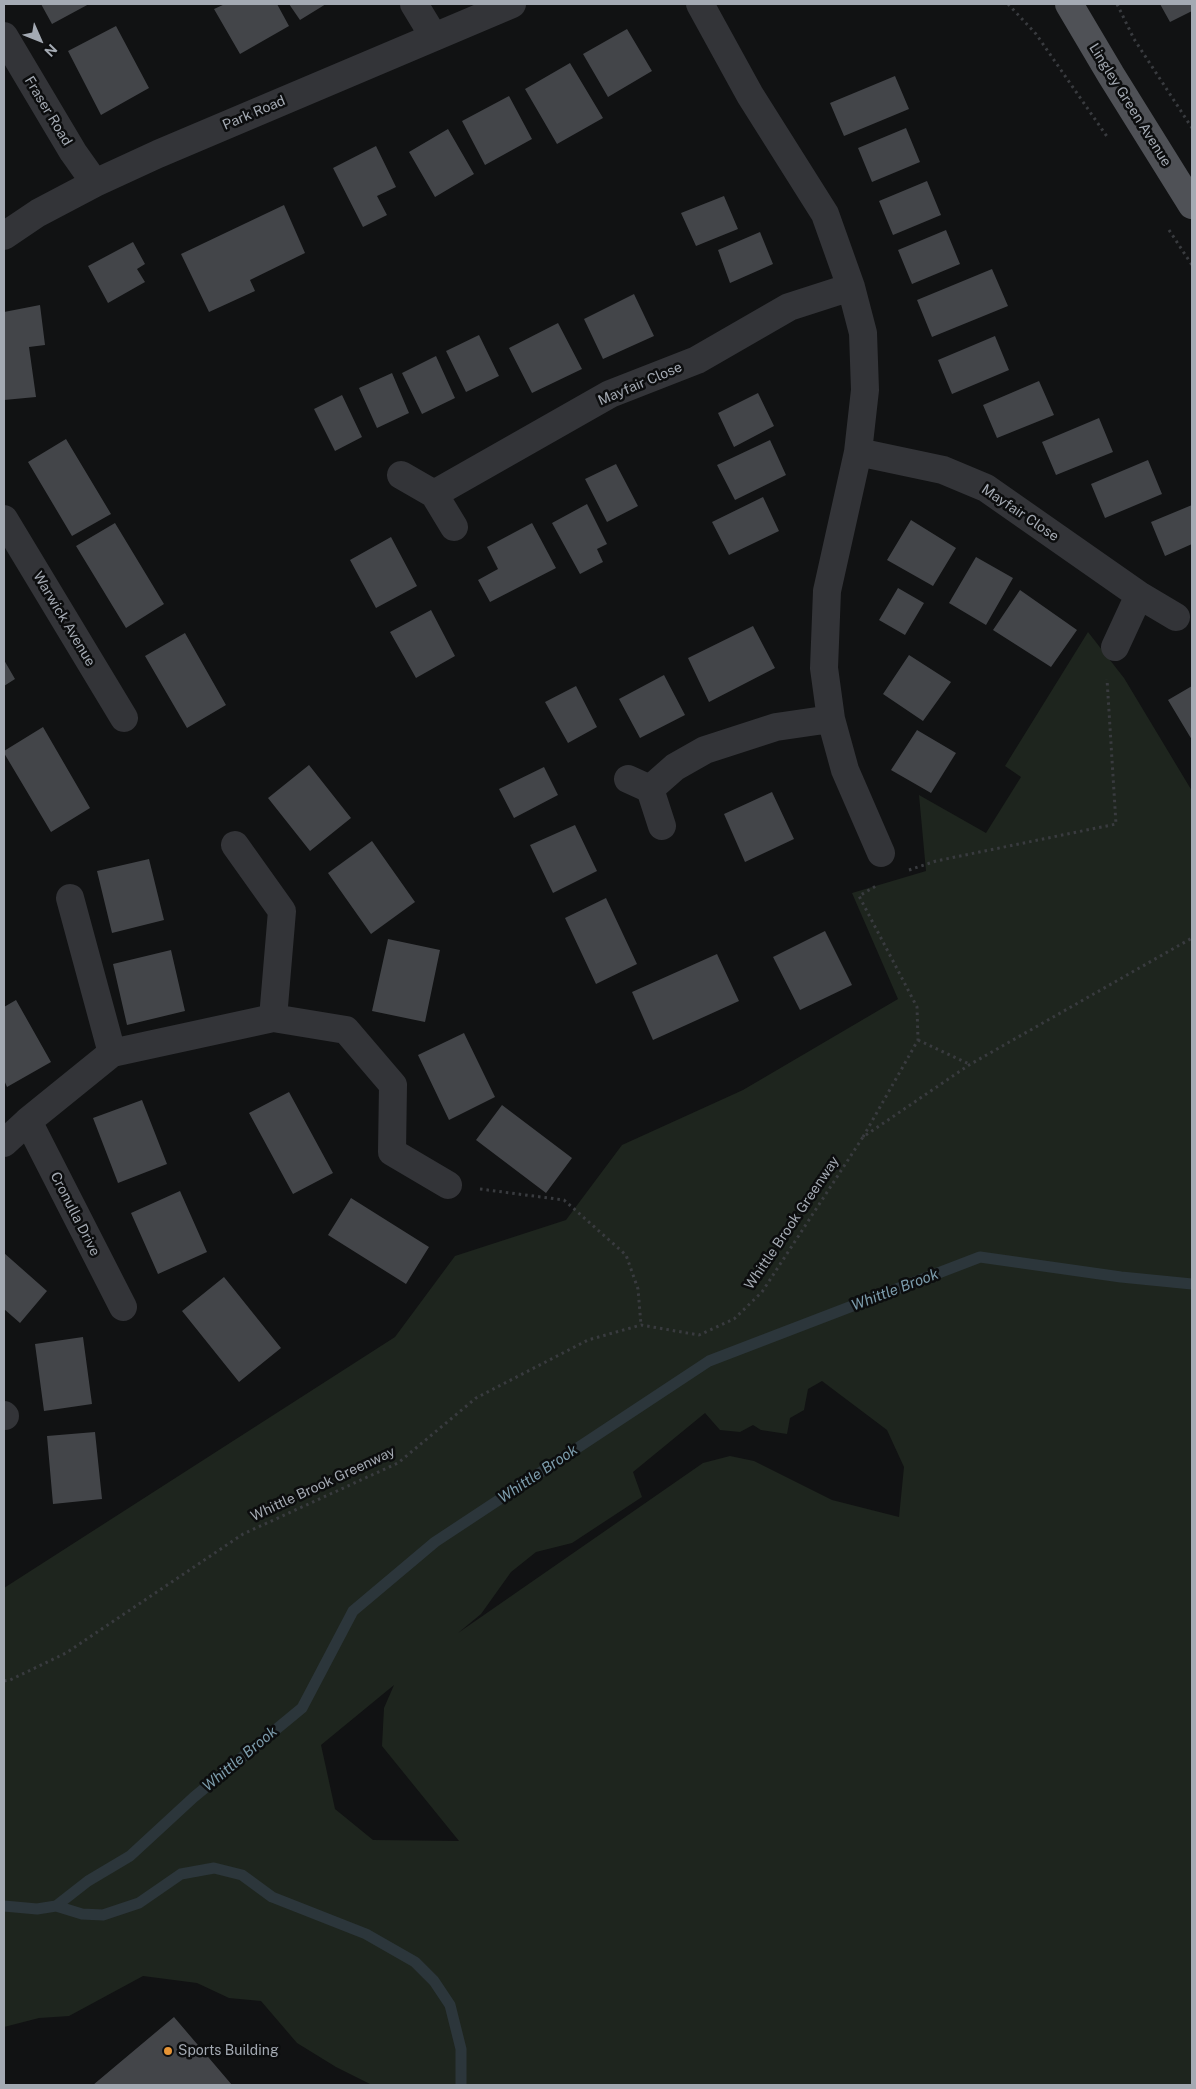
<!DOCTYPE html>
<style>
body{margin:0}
#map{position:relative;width:1196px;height:2089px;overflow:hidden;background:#111213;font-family:"Public Sans",sans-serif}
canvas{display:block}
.frame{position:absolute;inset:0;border:5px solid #a4aab3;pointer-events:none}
.north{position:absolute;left:15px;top:15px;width:50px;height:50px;-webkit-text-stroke:4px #0c0d0e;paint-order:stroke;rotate:134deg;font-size:14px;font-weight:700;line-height:20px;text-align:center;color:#a4aab3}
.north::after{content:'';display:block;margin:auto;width:18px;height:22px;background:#a4aab3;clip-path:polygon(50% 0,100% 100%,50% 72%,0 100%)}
</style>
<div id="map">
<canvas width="1196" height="2089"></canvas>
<div class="frame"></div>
<div class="north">N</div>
</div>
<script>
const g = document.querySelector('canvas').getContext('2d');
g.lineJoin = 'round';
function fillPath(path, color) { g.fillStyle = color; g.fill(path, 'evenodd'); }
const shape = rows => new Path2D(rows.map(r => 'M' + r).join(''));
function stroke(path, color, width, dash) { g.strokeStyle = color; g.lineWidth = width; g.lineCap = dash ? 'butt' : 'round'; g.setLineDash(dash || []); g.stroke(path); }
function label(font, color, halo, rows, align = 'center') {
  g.font = font + ' "Public Sans",sans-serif'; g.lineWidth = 5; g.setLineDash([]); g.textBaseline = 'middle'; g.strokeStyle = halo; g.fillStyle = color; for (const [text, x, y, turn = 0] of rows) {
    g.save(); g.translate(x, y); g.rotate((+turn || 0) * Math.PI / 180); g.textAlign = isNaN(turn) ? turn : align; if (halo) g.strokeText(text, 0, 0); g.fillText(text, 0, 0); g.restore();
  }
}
const green = shape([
 [1088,632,1124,678,1192,791,1192,2085,372,2085,336,2067,297,2043,261,2001,229,1998,197,1983,143,1976,69,2016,39,2018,4,2027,4,1588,395,1337,455,1256,566,1220,622,1145,743,1090,898,999,852,893,926,871,919,795,986,833,1021,777,1005,766],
 [822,1381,887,1430,904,1467,899,1517,832,1500,754,1461,730,1456,703,1463,458,1633,481,1614,511,1572,536,1552,572,1543,642,1497,633,1472,705,1413,720,1430,740,1432,753,1425,761,1430,787,1434,790,1418,804,1410,808,1389],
 [394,1685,384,1708,382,1746,459,1841,373,1840,335,1809,321,1745]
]);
const stream = shape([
 [4,1906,37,1909,56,1906,88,1881,130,1856,194,1797,302,1708,353,1611,435,1542,709,1361,980,1257,1121,1277,1192,1284],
 [56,1906,82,1914,103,1915,139,1903,181,1874,214,1868,242,1875,272,1897,366,1934,415,1962,434,1981,450,2005,461,2049,461,2085]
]);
const building = shape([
 [41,4,89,4,52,24],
 [225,4,277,4,289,26,240,54,214,9],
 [289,4,326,4,300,20],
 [1160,4,1192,4,1192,11,1170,22],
 [116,26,149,88,101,115,68,51],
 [627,29,652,71,608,97,583,54],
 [570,63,603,118,557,144,525,89],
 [895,76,909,109,844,136,830,103],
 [509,96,532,139,485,165,462,121],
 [906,128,920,162,872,182,858,148],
 [448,129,474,174,435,197,409,152],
 [376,146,396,187,377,196,387,215,363,227,333,168],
 [927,181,941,215,893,235,879,201],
 [724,196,738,229,696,246,681,213],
 [284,205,305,253,250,280,255,291,209,312,181,254],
 [946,230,960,264,912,284,898,250],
 [760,232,773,264,730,283,718,250],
 [133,242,145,264,137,269,145,282,108,303,88,266],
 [992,269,1008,306,932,337,917,300],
 [634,294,654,336,603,359,584,319],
 [40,305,45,345,29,347,36,397,4,400,4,312],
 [558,323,582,369,532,393,509,348],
 [479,335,499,376,466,392,446,351],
 [995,336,1009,370,952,394,938,360],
 [436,356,455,398,422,414,402,373],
 [392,373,409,413,377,428,359,388],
 [1039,381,1054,415,997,438,983,405],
 [758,393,774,426,734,447,718,413],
 [342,395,362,437,335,451,314,409],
 [1099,418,1113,452,1056,475,1042,442],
 [66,439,111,514,72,536,28,462],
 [770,440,786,475,735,500,717,465],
 [1148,460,1162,494,1105,518,1091,484],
 [616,464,638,506,607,522,585,479],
 [763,497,779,531,729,555,712,522],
 [587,504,607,544,597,549,603,562,580,574,552,523],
 [1192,505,1192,544,1165,556,1151,522],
 [911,520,956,548,933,586,887,560],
 [115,523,164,604,126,628,76,546],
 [532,523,556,568,490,602,478,580,498,569,487,547],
 [391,537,417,586,376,608,350,560],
 [976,557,1013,578,986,625,949,603],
 [898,588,924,603,905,635,879,620],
 [1020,590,1077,630,1051,667,993,630],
 [431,610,455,656,416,678,390,632],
 [753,626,775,668,709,702,688,658],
 [185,633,226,705,187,728,145,656],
 [909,655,951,682,923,721,883,694],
 [4,660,15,679,4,686],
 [664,675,685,715,640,738,619,699],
 [576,686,597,727,568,743,545,702],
 [1192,686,1192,740,1168,700],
 [43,727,90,808,51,832,4,753,4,751],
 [917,730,956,753,931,793,891,770],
 [309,765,351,818,310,851,268,798],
 [544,767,558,795,514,818,499,789],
 [772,792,794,839,745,862,724,814],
 [575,825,597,871,553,893,530,845],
 [372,841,415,902,371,934,328,873],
 [149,859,164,920,112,933,97,871],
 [606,898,637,964,596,984,565,918],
 [825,931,852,985,800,1010,773,957],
 [388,939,440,950,425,1022,372,1011],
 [171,950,185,1011,127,1025,113,964],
 [717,954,739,1001,653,1040,632,992],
 [16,1000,51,1062,7,1087,4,1080,4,1007],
 [464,1033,495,1097,449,1120,418,1055],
 [289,1092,333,1173,293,1194,249,1113],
 [142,1100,167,1164,118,1183,93,1118],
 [502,1105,572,1158,546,1193,476,1140],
 [180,1191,207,1252,158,1274,131,1213],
 [351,1198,429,1247,406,1284,328,1235],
 [4,1253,47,1291,20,1323,4,1309],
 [224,1277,281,1348,239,1382,182,1311],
 [83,1337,92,1404,44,1411,35,1344],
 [95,1432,102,1499,53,1504,47,1436],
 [174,2017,232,2085,93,2085]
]);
const path = shape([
 [1008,4,1036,34,1108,138],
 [1117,4,1134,39,1192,128],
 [1169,230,1192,265],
 [909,870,936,861,1116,824,1107,679],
 [918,1040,969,1064],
 [863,1137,918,1040,917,1007,859,896,876,886],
 [480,1189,564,1200,626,1255,638,1289,641,1325],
 [4,1681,10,1680,66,1653,243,1534,398,1463,476,1398,588,1340,641,1325,699,1335,734,1319,762,1292,863,1137,969,1065,1192,938]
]);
const minor = shape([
 [414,4,434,37],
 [700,4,750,95,825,214,851,287,863,333,865,390,858,452,827,591,824,668,831,719,845,770,881,853],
 [4,36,73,152,95,183],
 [4,236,38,213,95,183,158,154,512,4],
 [858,452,943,470,986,488,1139,595,1176,617],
 [401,475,434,494,454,527],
 [434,494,610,394,697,360,789,307,851,287],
 [4,519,124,718],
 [1115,647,1139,595],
 [628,779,650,789,662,826],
 [650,789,675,767,705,750,776,727,831,719],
 [235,845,282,911,273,1018],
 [70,898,112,1053],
 [28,1121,123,1307],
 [4,1143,28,1121,112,1053,273,1018,346,1030,393,1085,392,1152,448,1185],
 [4,1415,5,1416]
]);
const major = shape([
 [1069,4,1111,75,1192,205]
]);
const markers = [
 [168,2051,5,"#e79435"]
];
const streetNames = [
 ["Lingley Green Avenue",1130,105,58],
 ["Fraser Road",48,111,59],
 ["Park Road",254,113,-23],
 ["Mayfair Close",640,384,-23],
 ["Mayfair Close",1020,513,34],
 ["Warwick Avenue",64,619,59],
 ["Cronulla Drive",75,1214,63],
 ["Whittle Brook Greenway",792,1223,-56],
 ["Whittle Brook Greenway",323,1484,-25]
];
const poiNames = [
 ["Sports Building",178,2051]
];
const waterNames = [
 ["Whittle Brook",895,1290,-21],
 ["Whittle Brook",538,1474,-34],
 ["Whittle Brook",240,1759,-40]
];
fillPath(green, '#1e251e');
stroke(stream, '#2c363b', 11);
fillPath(building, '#434549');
stroke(path, '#393b3f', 3, [2.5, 4]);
stroke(minor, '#333438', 28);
stroke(major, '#4f5156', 28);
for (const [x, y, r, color] of markers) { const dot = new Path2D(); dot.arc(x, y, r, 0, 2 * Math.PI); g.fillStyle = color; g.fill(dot); stroke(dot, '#0c0d0e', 2); }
label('14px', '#a4aab3', '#0c0d0e', streetNames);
label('14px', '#a4aab3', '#0c0d0e', poiNames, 'left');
label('italic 15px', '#7c9cac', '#0c0d0e', waterNames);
</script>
